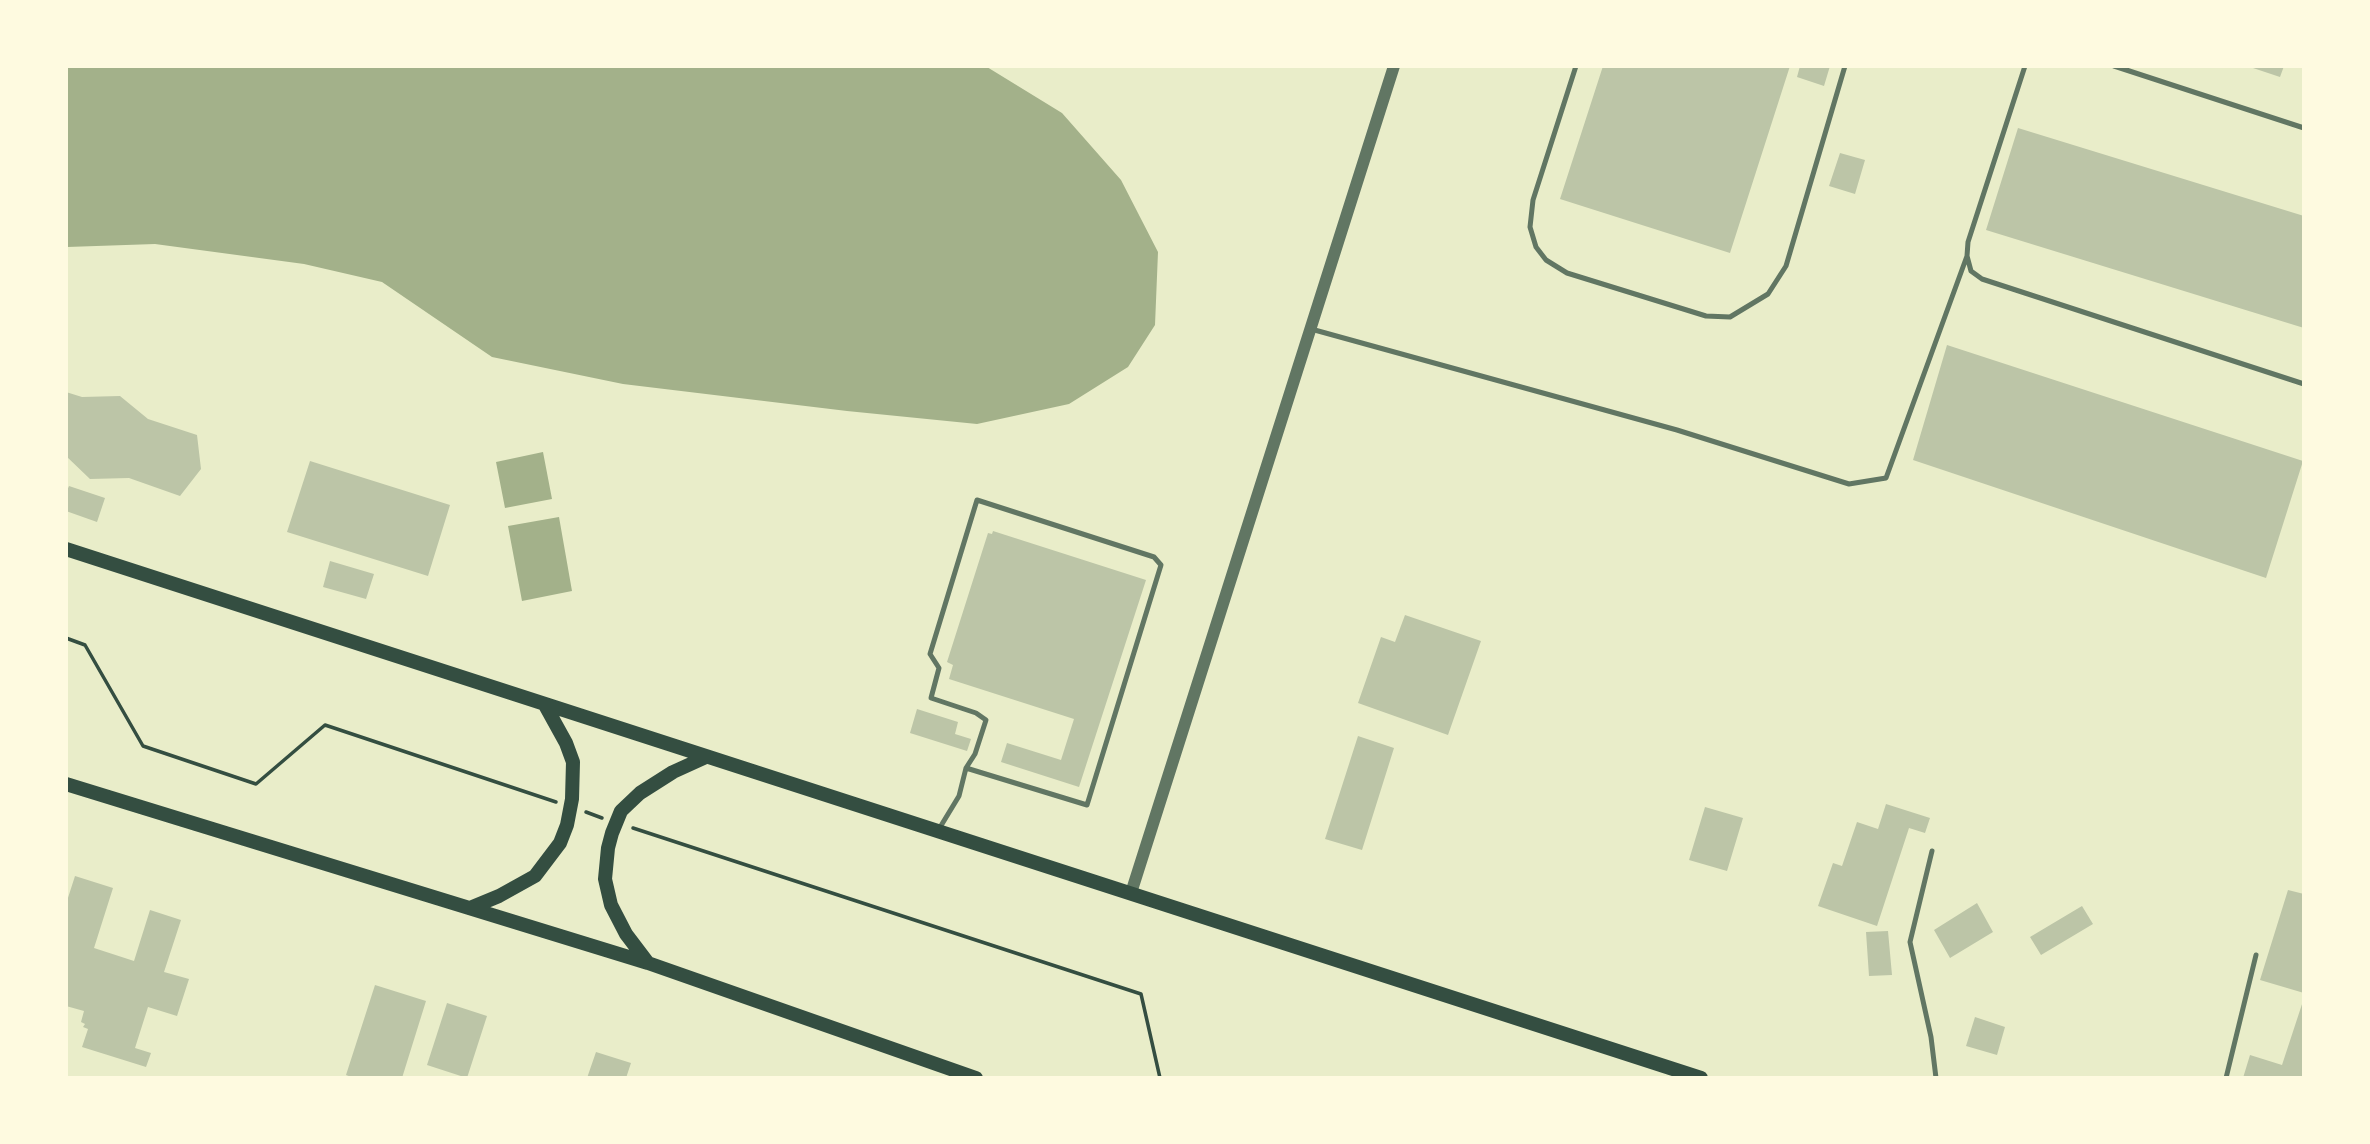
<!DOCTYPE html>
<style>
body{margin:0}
#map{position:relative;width:2370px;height:1144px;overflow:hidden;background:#e9edc9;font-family:"Sofia Sans Condensed",sans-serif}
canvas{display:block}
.frame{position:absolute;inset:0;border:68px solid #fefae0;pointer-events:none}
</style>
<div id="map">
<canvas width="2370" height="1144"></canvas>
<div class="frame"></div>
</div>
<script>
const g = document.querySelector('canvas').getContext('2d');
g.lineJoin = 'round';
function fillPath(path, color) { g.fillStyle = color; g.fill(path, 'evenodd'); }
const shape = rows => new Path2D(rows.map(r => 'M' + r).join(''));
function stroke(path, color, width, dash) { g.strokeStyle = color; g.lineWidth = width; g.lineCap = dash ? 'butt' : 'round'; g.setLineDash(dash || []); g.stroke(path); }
const water = shape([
 [66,67,987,67,1062,113,1121,180,1158,252,1155,325,1128,367,1069,404,977,424,847,411,623,384,492,357,382,282,304,264,155,244,67,247],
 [543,452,552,499,505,508,496,462],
 [559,517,572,591,522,601,508,526]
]);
const building = shape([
 [1603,66,1790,66,1730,253,1560,199],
 [1800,66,1830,66,1824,86,1797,77],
 [2247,66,2284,66,2280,77],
 [2018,128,2304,216,2304,328,1986,230],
 [1840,153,1865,160,1855,194,1829,186],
 [1947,345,2303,461,2266,578,1913,460],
 [66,392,82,397,120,396,148,419,197,435,201,469,180,496,129,478,90,479,66,456],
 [310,461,450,505,428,576,287,532],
 [69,486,105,498,97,522,66,511,66,493],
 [993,531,1146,580,1079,787,1001,762,1007,743,1061,760,1074,719,949,679,953,665,947,662,988,533,992,534],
 [330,561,374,574,366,599,323,587],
 [1405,615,1481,641,1448,735,1358,703,1381,637,1395,642],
 [917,709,958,722,955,734,971,739,967,751,910,733],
 [1358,736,1394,748,1362,850,1325,839],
 [1886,804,1930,818,1925,833,1909,828,1877,926,1818,906,1833,863,1842,866,1857,822,1878,829],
 [1705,807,1743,818,1727,871,1689,860],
 [75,876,113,888,94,948,134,961,150,910,181,920,164,972,189,979,177,1016,148,1007,135,1048,151,1053,146,1067,82,1047,88,1029,83,1027,85,1024,81,1022,84,1011,66,1006,66,904],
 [2288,890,2304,894,2304,993,2260,980],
 [1977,903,1993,932,1950,958,1934,930],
 [2082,906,2093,924,2041,955,2030,937],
 [1888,931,1892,975,1869,976,1866,932],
 [375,985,426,1001,402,1078,354,1078,346,1075],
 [2304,998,2304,1078,2243,1078,2250,1055,2282,1065],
 [447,1003,487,1016,467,1078,427,1065],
 [1975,1017,2005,1027,1997,1055,1966,1046],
 [596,1052,631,1063,626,1078,587,1078]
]);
const path = shape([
 [66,638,85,645,143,746,256,784,325,725,556,802],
 [586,812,602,818],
 [633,828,1141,994,1160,1078]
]);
const service = shape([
 [1576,66,1533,200,1530,227,1536,247,1546,260,1567,273,1706,316,1730,317,1768,294,1786,266,1845,66],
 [2025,66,1968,242,1967,256,1971,271,1982,279,2304,384],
 [2114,66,2304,128],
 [1311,329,1677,430,1849,484,1886,478,1967,256],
 [939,829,959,796,966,768,975,754,986,720,976,713,931,698,939,668,930,654,977,500,1154,557,1161,565,1087,805,966,768],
 [1932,851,1910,942,1931,1037,1936,1078],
 [2226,1078,2256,955]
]);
const tertiary = shape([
 [1131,893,1394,66]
]);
const secondary = shape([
 [66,549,1701,1078],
 [66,784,648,963,976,1078],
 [470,908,499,896,535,876,560,843,567,825,572,799,573,762,566,743,545,705],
 [648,963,626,934,611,905,605,879,608,848,612,833,621,811,640,793,673,772,706,757]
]);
fillPath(water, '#a3b18a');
fillPath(building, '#bcc5a7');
stroke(path, '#344e41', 3.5);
stroke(service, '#617663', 5);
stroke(tertiary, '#617663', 12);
stroke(secondary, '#344e41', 14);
</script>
